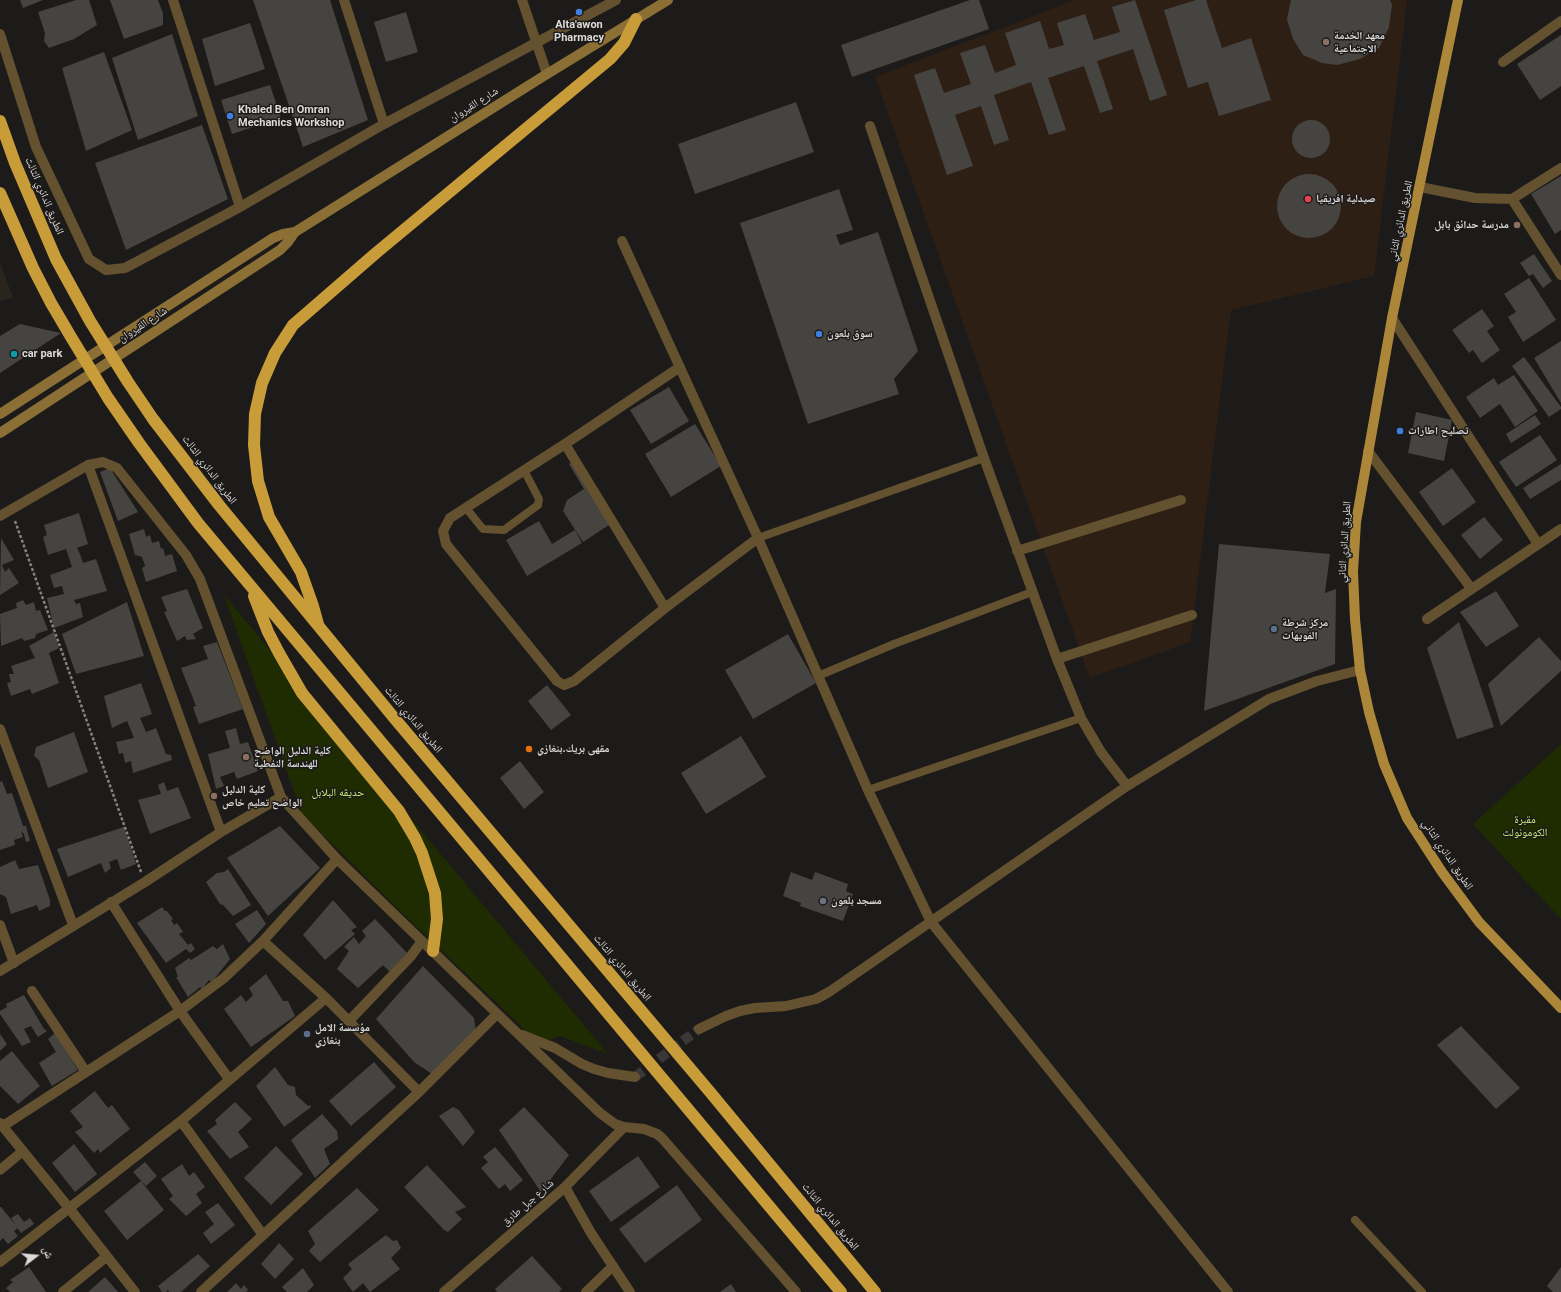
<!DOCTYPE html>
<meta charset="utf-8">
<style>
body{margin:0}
#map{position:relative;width:1561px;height:1292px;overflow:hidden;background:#1d1b19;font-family:Roboto,"Noto Naskh Arabic",sans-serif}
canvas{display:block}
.north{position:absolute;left:16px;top:1236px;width:40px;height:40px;-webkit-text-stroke:3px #1d1b19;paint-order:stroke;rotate:74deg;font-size:11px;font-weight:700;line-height:16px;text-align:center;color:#dbdad9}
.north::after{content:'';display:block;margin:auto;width:14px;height:18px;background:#dbdad9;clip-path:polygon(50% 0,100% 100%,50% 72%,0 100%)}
</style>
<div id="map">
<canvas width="1561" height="1292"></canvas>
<div class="north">ش</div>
</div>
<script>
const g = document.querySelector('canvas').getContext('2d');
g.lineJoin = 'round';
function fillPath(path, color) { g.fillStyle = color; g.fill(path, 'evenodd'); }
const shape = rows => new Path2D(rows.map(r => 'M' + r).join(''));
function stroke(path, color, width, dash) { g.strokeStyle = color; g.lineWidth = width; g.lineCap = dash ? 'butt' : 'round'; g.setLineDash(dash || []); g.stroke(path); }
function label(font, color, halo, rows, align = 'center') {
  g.font = font + ' Roboto,"Noto Naskh Arabic",sans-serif'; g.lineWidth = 3; g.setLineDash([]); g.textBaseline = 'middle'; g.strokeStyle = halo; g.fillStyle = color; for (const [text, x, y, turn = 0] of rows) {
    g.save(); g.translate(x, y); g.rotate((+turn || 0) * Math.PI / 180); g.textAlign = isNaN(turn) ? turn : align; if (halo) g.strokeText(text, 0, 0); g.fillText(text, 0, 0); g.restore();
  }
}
const built = shape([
 [0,262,13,298,0,301]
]);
const education = shape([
 [1075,0,1407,0,1374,276,1231,310,1190,642,1090,678,875,77]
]);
const green = shape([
 [224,595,608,1054,560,1036,540,1044,399,910,302,814],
 [1561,744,1561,919,1473,824]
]);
const building = shape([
 [20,0,43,0,23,8],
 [76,0,89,0,97,25,74,39,49,48,44,41,45,33,38,12],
 [110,0,158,0,163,13,163,25,124,39],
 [253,0,330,0,368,120,303,147],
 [970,0,979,0,989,29,852,77,841,45],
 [1135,0,1167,95,1150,101,1133,49,1097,61,1113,109,1100,113,1084,66,1048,78,1066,130,1049,135,1031,82,994,95,1009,140,994,145,981,106,955,115,973,166,947,175,914,75,935,68,944,93,971,84,960,53,985,45,995,73,1016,65,1005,33,1040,21,1049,49,1064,45,1057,23,1085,14,1094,40,1120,32,1112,7],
 [1196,0,1206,0,1222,48,1251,38,1271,100,1219,116,1208,82,1188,88,1164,10],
 [1291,0,1390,0,1392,5,1389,27,1379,48,1360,59,1337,65,1322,63,1303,55,1293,39,1287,19],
 [406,12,418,52,386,62,374,22],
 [250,23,265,69,215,86,202,39],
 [172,34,198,116,138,140,112,58],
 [1561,35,1561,86,1540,100,1517,64],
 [104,52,132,130,86,151,62,68],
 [270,85,281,118,232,134,221,100],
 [796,102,814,152,695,194,678,144],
 '1292 139a19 19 0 1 1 38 0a19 19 0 1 1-38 0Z',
 [202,125,228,199,126,250,95,163],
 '1277 206a32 32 0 1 1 64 0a32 32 0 1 1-64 0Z',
 [1561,176,1561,230,1555,234,1531,194],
 [839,189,853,230,836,235,840,245,878,232,918,351,894,379,899,394,808,424,740,223],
 [1534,254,1552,281,1543,288,1533,274,1529,276,1520,263],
 [1529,278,1556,320,1523,342,1508,317,1516,312,1504,294],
 [1482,309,1494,326,1487,331,1500,350,1482,363,1473,350,1469,353,1452,330],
 [20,324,61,333,0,373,0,336],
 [1561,341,1561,403,1534,358],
 [1524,357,1561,407,1561,409,1549,417,1512,366],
 [1514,375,1538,411,1515,427,1500,404,1480,418,1466,397,1494,378,1498,385],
 [669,387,689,421,651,444,630,410],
 [1416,412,1452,420,1444,461,1408,453],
 [1535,415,1541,424,1511,443,1506,434],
 [695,424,721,466,671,497,645,454],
 [1540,435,1557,460,1516,487,1499,462],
 [573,461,612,523,583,542,563,511,567,500,584,489,569,464],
 [1561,464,1561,480,1530,499,1523,488],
 [110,468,138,512,118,521,100,472],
 [1452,468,1476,502,1443,526,1419,492],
 [79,513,88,544,77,548,80,554,83,563,96,559,107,591,74,600,76,604,80,603,83,617,54,628,47,598,64,594,62,586,54,588,50,575,72,567,66,549,48,555,43,537,47,535,44,525],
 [1484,517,1503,540,1480,559,1461,535],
 [539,521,552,544,575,530,582,543,527,576,506,540],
 [144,529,146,537,150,535,152,543,159,541,161,549,163,548,165,556,172,554,177,571,146,582,142,568,145,566,142,557,135,555,129,534],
 [1,538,14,560,2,565,5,572,9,568,19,583,0,595],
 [1219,544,1330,554,1325,593,1336,589,1335,664,1204,711],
 [187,589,203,628,193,634,196,639,187,640,185,636,177,641,164,612,167,611,161,597],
 [1496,591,1519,626,1486,647,1460,612],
 [23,600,26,605,34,602,36,611,40,610,48,630,36,634,35,638,24,641,22,638,1,646,0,614,17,608,16,603],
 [127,602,144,656,76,674,62,634],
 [1459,622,1494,727,1457,739,1427,648],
 [54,632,59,648,49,653,59,683,32,694,30,689,11,696,7,683,11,682,9,674,14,674,11,666,35,658,29,646],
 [788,634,816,683,753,719,725,670],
 [1539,637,1561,661,1561,671,1501,726,1488,684],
 [217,642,243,709,199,724,193,707,196,706,181,668,208,659,203,646],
 [141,683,152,714,140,718,146,732,156,728,166,754,171,755,172,760,133,773,131,761,125,763,123,753,119,754,116,742,134,738,127,721,112,728,104,696],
 [547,685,571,715,551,730,528,701],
 [236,728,240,744,248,742,258,771,237,779,234,772,220,777,224,786,216,789,208,754,230,748,225,731],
 [74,732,88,772,48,788,39,760,34,756,36,747],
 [741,736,766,777,706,814,681,773],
 [520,761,544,792,524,809,500,778],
 [2,781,7,794,12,793,23,826,26,826,30,841,26,842,24,834,21,831,23,837,14,840,15,845,0,850,0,782],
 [164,782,167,791,178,787,191,818,150,834,138,800,161,794,158,785],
 [280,826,320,868,268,916,227,858],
 [124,827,136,864,121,870,117,859,109,862,111,868,105,873,101,863,68,877,57,849],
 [15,860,19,869,38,865,50,900,50,906,39,911,37,905,11,914,6,897,0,894,0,867],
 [228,869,251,905,233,916,223,905,220,904,206,882,217,873,224,872],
 [791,872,812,880,815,872,848,884,846,891,853,894,843,921,800,906,801,903,783,896],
 [333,900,357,927,351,930,355,934,325,960,303,935],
 [162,907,165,911,167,911,173,919,171,920,174,925,177,923,183,932,179,934,188,945,191,943,195,949,190,953,186,949,166,963,137,923],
 [257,910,266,924,249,943,235,924],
 [375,919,407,953,390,972,383,965,358,988,337,969,349,951,344,947,354,937,359,944,366,936,362,931],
 [223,944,230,959,212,982,209,980,202,989,200,987,188,997,176,977,178,977,175,968,189,958,191,960,213,946,217,949],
 [423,966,474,1018,476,1032,435,1076,414,1062,376,1019],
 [266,974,283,1001,288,1001,295,1016,251,1047,224,1009,241,995,246,1002,253,995,249,988],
 [24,995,44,1029,47,1031,38,1037,31,1026,24,1029,31,1042,22,1046,0,1014,0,1011,7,1007,6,1004],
 [1461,1026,1520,1088,1496,1109,1437,1045],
 [55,1033,78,1070,52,1086,39,1063,56,1052,48,1039],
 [0,1034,7,1044,0,1051],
 [12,1051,40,1086,18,1104,0,1086,0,1061],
 [374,1062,396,1087,351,1126,329,1101],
 [275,1067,288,1085,295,1087,296,1095,308,1106,311,1105,310,1108,284,1127,256,1086],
 [95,1091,108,1108,112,1105,130,1129,100,1153,98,1149,94,1153,75,1132,83,1127,70,1111],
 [235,1102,252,1119,238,1132,249,1147,230,1159,207,1131,217,1124,215,1120],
 [453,1107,459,1110,475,1132,463,1146,439,1116],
 [524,1107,569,1155,541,1192,499,1130],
 [322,1114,337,1131,338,1139,324,1149,330,1164,315,1178,291,1140],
 [74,1144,97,1174,75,1192,52,1163],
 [276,1146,303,1174,271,1205,244,1178],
 [495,1147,523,1180,510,1191,505,1184,499,1189,481,1168,488,1162,483,1157],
 [638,1156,660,1187,611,1222,589,1191],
 [145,1162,157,1176,146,1186,133,1172],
 [182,1164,189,1176,194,1172,205,1187,196,1194,202,1203,186,1216,169,1199,173,1196,161,1179],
 [427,1165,466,1207,455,1212,462,1219,448,1232,444,1230,404,1187],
 [141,1181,164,1210,127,1240,104,1211],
 [677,1185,702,1220,645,1263,619,1229],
 [357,1188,379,1210,320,1262,309,1251,315,1244,308,1231],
 [218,1203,235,1225,211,1244,203,1233,214,1224,205,1212],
 [0,1207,1,1207,18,1228,14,1231,18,1236,8,1244,3,1238,0,1241],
 [18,1214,24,1222,30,1218,34,1224,21,1233,11,1218],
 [386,1235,393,1241,397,1240,401,1248,391,1258,400,1269,370,1292,363,1283,353,1292,343,1278,352,1269,348,1264],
 [279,1243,294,1259,275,1279,261,1264],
 [198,1254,210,1266,181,1292,169,1292,168,1290,166,1292,162,1292,158,1286],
 [532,1256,562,1289,559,1292,497,1292,495,1289],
 [29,1267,46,1292,10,1292,6,1288,13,1282,10,1280],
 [1561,1267,1561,1292,1553,1292,1547,1286],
 [303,1268,314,1285,307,1292,287,1292,282,1287],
 [105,1277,118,1292,88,1292],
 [236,1283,241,1289,244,1285,248,1290,246,1292,227,1292],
 [731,1284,736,1292,720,1292]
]);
const streetTunnel = shape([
 [635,1077,699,1029]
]);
const path = shape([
 [15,521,141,872]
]);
const lane = shape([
 [466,508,483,529,504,530,538,505,539,499,524,470],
 [758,538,984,458],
 [818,676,894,644,1032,592],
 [868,790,1081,718],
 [1355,1220,1422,1292]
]);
const street = shape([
 [173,0,240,207],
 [344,0,384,124],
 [522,0,547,74],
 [0,34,36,147,89,259,106,270,125,268,240,207,384,124,616,0],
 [1503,62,1561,21],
 [870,126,984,458,1057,659,1081,718,1101,752,1127,786],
 [1420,187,1475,198,1512,199,1561,168],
 [1512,199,1561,275],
 [622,241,758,538,868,790,931,922,1228,1292],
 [1392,318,1538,544],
 [680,367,565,444,450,518,443,531,446,544,557,681,564,685,574,681,665,608,758,538],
 [565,444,665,608],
 [1368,451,1471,588],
 [88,465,221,832],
 [0,516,88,465,103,462,117,468,186,555,200,579,281,797,337,859,600,1113,615,1124,624,1127,644,1129,657,1134,662,1138,796,1292],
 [1017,551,1181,500],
 [1427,619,1561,529],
 [1057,659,1192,615],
 [0,729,73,925],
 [111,902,180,1011,229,1079],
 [0,925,14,963],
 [0,971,145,882,221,832,281,797],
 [32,991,86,1072],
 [349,1021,411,956,422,941],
 [699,1029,726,1016,740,1011,755,1008,786,1006,816,999,829,992,1127,786,1269,699,1317,681,1360,670],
 [522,1035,555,1048,582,1064,594,1069,608,1073,635,1077],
 [419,1092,497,1014],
 [181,1121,263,1235],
 [0,1123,69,1208,135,1292],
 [3,1126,180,1011,224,978,263,941,337,859],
 [0,1170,23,1151],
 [565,1187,591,1233,630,1292],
 [0,1262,181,1121,326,998],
 [63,1292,106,1257],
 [201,1292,419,1092,326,998,263,941],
 [444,1292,565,1187,624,1127],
 [586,1292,613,1266]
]);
const secondary = shape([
 [0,414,273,238,283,234,295,232,547,74,668,0],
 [0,433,280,250,288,242,295,232]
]);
const primary = shape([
 [1458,0,1392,318,1356,522,1353,572,1355,619,1360,670,1369,712,1384,764,1407,818,1442,872,1479,922,1561,1008]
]);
const highway = shape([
 [0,121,15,163,56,259,90,321,128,382,153,419,219,505,395,719,710,1092,875,1292],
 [0,193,33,268,51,303,71,337,108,398,139,443,198,523,841,1292],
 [254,596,268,632,279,653,302,693,399,811,415,838,422,853,435,893,437,919,433,951],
 [318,624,313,606,301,572,269,517,258,481,254,445,255,414,262,383,275,353,293,325,376,253,610,59,624,43,636,19]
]);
const markers = [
 [579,12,4,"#3f7fe0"],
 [1326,42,4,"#8d6e63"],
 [230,116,4,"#3f7fe0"],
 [1308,199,4,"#e0444e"],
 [1517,225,4,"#8d6e63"],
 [819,334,4,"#3f7fe0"],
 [14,354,4,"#0f9aa8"],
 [1400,431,4,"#3f7fe0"],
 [1274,629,4,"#5c6f8a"],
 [529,749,4,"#e8710a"],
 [246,757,4,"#8d6e63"],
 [214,796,4,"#8d6e63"],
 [823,901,4,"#6b7280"],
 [307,1034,4,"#5c6f8a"]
];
const poiNames = [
 ["Alta'awon",579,25,"center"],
 ["Pharmacy",579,38,"center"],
 ["معهد الخدمة",1334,36],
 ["الاجتماعية",1334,49],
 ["Khaled Ben Omran",238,110],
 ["Mechanics Workshop",238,123],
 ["صيدلية افريقيا",1316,199],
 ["مدرسة حدائق بابل",1509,225,"right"],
 ["سوق بلعون",827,334],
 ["car park",22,354],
 ["تصليح اطارات",1408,431],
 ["مركز شرطة",1282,623],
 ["الفويهات",1282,636],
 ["مقهى بريك.بنغازي",537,749],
 ["كلية الدليل الواضح",254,751],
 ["للهندسة النفطية",254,764],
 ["كلية الدليل",222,790],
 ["الواضح تعليم خاص",222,803],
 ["مسجد بلعون",831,901],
 ["مؤسسة الامل",315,1028],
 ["بنغازي",315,1041]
];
const streetNames = [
 ["شارع القيروان",474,105,-32],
 ["الطريق الدائري الثالث",44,196,67],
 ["الطريق الدائري الثاني",1401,221,-78],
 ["شارع القيروان",143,325,-33],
 ["الطريق الدائري الثالث",209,470,53],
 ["الطريق الدائري الثاني",1345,542,-86],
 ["الطريق الدائري الثالث",413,720,50],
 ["الطريق الدائري الثاني",1447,855,56],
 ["الطريق الدائري الثالث",622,968,50],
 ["شارع جبل طارق",528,1203,-41],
 ["الطريق الدائري الثالث",830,1217,51]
];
const parkNames = [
 ["حديقه البلابل",338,793],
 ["مقبرة",1525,820],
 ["الكومونولث",1525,833]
];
fillPath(built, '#29241d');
fillPath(education, '#2e1f15');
fillPath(green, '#1f2b00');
fillPath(building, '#464441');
stroke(streetTunnel, '#3a3836', 10, [10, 5]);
stroke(path, '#848281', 2.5, [3, 2]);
stroke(lane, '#63512f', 8);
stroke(street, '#63512f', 10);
stroke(secondary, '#8c6f35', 10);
stroke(primary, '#ac8739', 10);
stroke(highway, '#c99c3a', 12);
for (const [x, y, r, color] of markers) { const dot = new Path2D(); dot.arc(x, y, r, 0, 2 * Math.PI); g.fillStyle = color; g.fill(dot); stroke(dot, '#1d1b19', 1.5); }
label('bold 11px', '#dbdad9', '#1d1b19', poiNames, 'left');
label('11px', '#dbdad9', '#1d1b19', streetNames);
label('11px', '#caf279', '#1d1b19', parkNames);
</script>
